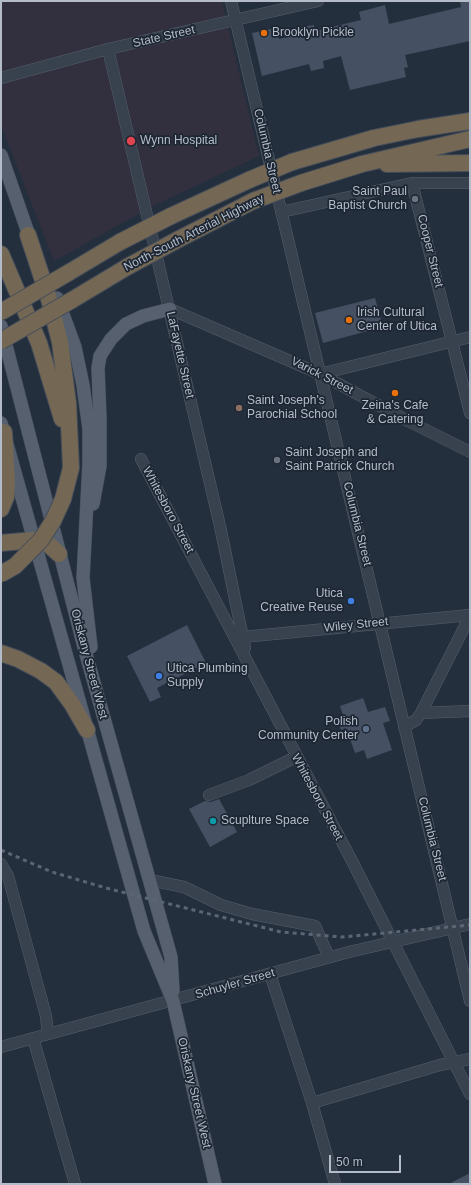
<!DOCTYPE html>
<style>
body{margin:0}
#map{position:relative;width:471px;height:1185px;overflow:hidden;background:#242f3e;font-family:Helvetica,sans-serif}
canvas{display:block}
.frame{position:absolute;inset:0;border:2px solid #b4bcc9;pointer-events:none}
.scale{position:absolute;left:329px;top:1155px;width:72px;height:18px;box-sizing:border-box;border:2px solid #b4bcc9;border-top:0;padding-left:5px;font-size:12px;line-height:14px;white-space:nowrap;color:#b4bcc9;-webkit-text-stroke:3px #1d2633;paint-order:stroke}
</style>
<div id="map">
<canvas width="471" height="1185"></canvas>
<div class="frame"></div>
<div class="scale">50 m</div>
</div>
<script>
const g = document.querySelector('canvas').getContext('2d');
g.lineJoin = 'round';
function fillPath(path, color) { g.fillStyle = color; g.fill(path, 'evenodd'); }
const shape = rows => new Path2D(rows.map(r => 'M' + r).join(''));
function stroke(path, color, width, dash) { g.strokeStyle = color; g.lineWidth = width; g.lineCap = dash ? 'butt' : 'round'; g.setLineDash(dash || []); g.stroke(path); }
function label(font, color, halo, rows, align = 'center') {
  g.font = font + ' Helvetica,sans-serif'; g.lineWidth = 3.5; g.setLineDash([]); g.textBaseline = 'middle'; g.strokeStyle = halo; g.fillStyle = color; for (const [text, x, y, turn = 0] of rows) {
    g.save(); g.translate(x, y); g.rotate((+turn || 0) * Math.PI / 180); g.textAlign = isNaN(turn) ? turn : align; if (halo) g.strokeText(text, 0, 0); g.fillText(text, 0, 0); g.restore();
  }
}
const medical = shape([
 [1,1,222,1,259,156,153,206,54,261,1,125]
]);
const building = shape([
 [460,1,470,1,470,41,405,55,408,67,404,68,406,77,350,90,341,56,323,61,324,68,311,71,309,64,262,76,252,33,276,28,279,39,303,33,301,27,314,25,315,31,361,20,359,12,385,5,389,24,461,7],
 [375,298,383,327,323,343,315,313],
 [187,625,206,663,157,688,161,697,150,702,127,656],
 [363,698,368,712,385,707,390,721,383,723,392,750,367,759,364,750,355,753,346,728,341,730,338,720,344,718,340,706],
 [219,799,237,832,210,847,189,809,205,801,211,802],
 [470,1173,470,1184,449,1184]
]);
const minor = shape([
 [231,1,470,1001],
 [108,49,220,526,245,648],
 [1,78,108,49,318,1],
 [412,183,470,413],
 [281,212,412,183,470,183],
 [170,309,320,374,408,421,470,452],
 [320,374,470,337],
 [141,459,353,863,470,1094],
 [243,637,470,615],
 [421,713,470,711],
 [404,727,416,720,421,713,470,616],
 [209,795,249,780,296,757],
 [1,864,8,876,46,1016,48,1034],
 [150,880,184,887,221,905,252,914,315,926,329,957],
 [270,974,312,1103,335,1184],
 [33,1038,75,1184],
 [1,1047,349,952,470,924],
 [312,1103,440,1065,470,1059]
]);
const major = shape([
 [1,155,32,244],
 [57,298,75,347,83,385,89,429,89,463,83,578,91,647],
 [1,326,84,647,171,957,173,991],
 [1,423,144,931,173,1001,215,1184],
 [93,504,100,466,100,418,98,368,100,356,111,339,126,324,143,316,170,309]
]);
const highway = shape([
 [292,162,374,138,418,129,470,121],
 [387,164,470,163],
 [301,183,362,164,470,139],
 [171,216,249,180],
 [28,235,49,299,60,342,68,403,71,468,63,499],
 [179,239,253,201],
 [1,254,39,343,62,419],
 [68,273,120,242],
 [72,300,127,267],
 [1,509,6,497,7,481,4,432],
 [1,543,34,540,47,543,59,554],
 [1,653,18,659,41,671,56,682,72,704,87,730]
]);
const rail = shape([
 [1,850,52,872,106,888,281,932,342,937,470,925]
]);
const highwayBridge = shape([
 [249,180,292,162],
 [253,201,301,183],
 [120,242,171,216],
 [127,267,179,239],
 [1,312,68,273],
 [1,341,72,300],
 [1,574,15,566,41,540,53,521,63,499]
]);
const markers = [
 [264,33,4,"#e8710a"],
 [131,141,5,"#e0444e"],
 [415,199,4,"#6b7280"],
 [349,320,4,"#e8710a"],
 [395,393,4,"#e8710a"],
 [239,408,4,"#8d6e63"],
 [277,460,4,"#6b7280"],
 [351,601,4,"#3f7fe0"],
 [159,676,4,"#3f7fe0"],
 [366,729,4,"#5c6f8a"],
 [213,821,4,"#0f9aa8"]
];
const poiNames = [
 ["Brooklyn Pickle",272,33],
 ["Wynn Hospital",140,141],
 ["Saint Paul",407,192,"right"],
 ["Baptist Church",407,206,"right"],
 ["Irish Cultural",357,313],
 ["Center of Utica",357,327],
 ["Saint Joseph's",247,401],
 ["Parochial School",247,415],
 ["Zeina's Cafe",395,406,"center"],
 ["& Catering",395,420,"center"],
 ["Saint Joseph and",285,453],
 ["Saint Patrick Church",285,467],
 ["Utica",343,594,"right"],
 ["Creative Reuse",343,608,"right"],
 ["Utica Plumbing",167,669],
 ["Supply",167,683],
 ["Polish",358,722,"right"],
 ["Community Center",358,736,"right"],
 ["Scuplture Space",221,821]
];
const streetNames = [
 ["State Street",164,37,-13],
 ["Columbia Street",267,151,77],
 ["North-South Arterial Highway",194,233,-27],
 ["Cooper Street",430,251,76],
 ["LaFayette Street",180,355,77],
 ["Varick Street",322,376,27],
 ["Whitesboro Street",168,510,62],
 ["Columbia Street",357,524,76],
 ["Wiley Street",356,625,-6],
 ["Oriskany Street West",89,664,75],
 ["Whitesboro Street",317,797,62],
 ["Columbia Street",432,839,76],
 ["Schuyler Street",235,984,-16],
 ["Oriskany Street West",194,1093,77]
];
fillPath(medical, '#32303f');
fillPath(building, '#455162');
stroke(minor, '#565f6c', 12);
stroke(major, '#414a57', 14);
stroke(highway, '#434c59', 18);
stroke(minor, '#38414e', 11);
stroke(major, '#56606e', 13);
stroke(highway, '#746855', 16);
stroke(rail, '#5a6575', 3, [4, 4]);
stroke(highwayBridge, '#434c59', 18, []);
stroke(highwayBridge, '#746855', 16);
for (const [x, y, r, color] of markers) { const dot = new Path2D(); dot.arc(x, y, r, 0, 2 * Math.PI); g.fillStyle = color; g.fill(dot); stroke(dot, '#1d2633', 1.5); }
label('12px', '#b4bcc9', '#1d2633', poiNames, 'left');
label('12px', '#b4bcc9', '#1d2633', streetNames);
</script>
